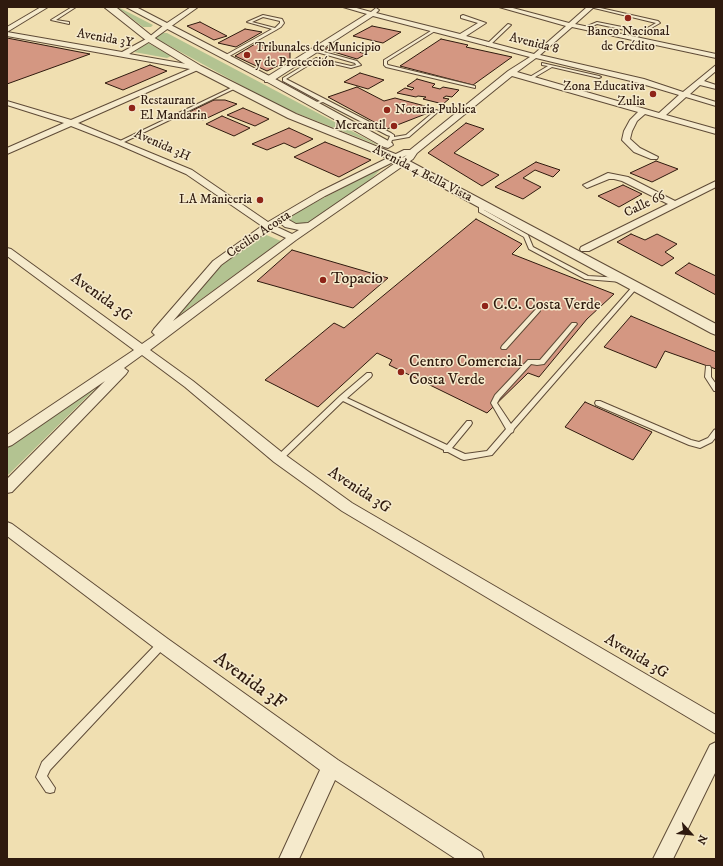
<!DOCTYPE html>
<meta charset="utf-8">
<style>
body{margin:0}
#map{position:relative;width:723px;height:866px;overflow:hidden;background:#f0dfb1;font-family:"IM FELL DW Pica",serif}
canvas{display:block}
.frame{position:absolute;inset:0;border:8px solid #2f1a0e;pointer-events:none}
.north{position:absolute;left:671px;top:814px;width:40px;height:40px;-webkit-text-stroke:3px #f5eacc;paint-order:stroke;rotate:117deg;font-size:11px;font-weight:700;line-height:16px;text-align:center;color:#2f1a0e}
.north::after{content:'';display:block;margin:auto;width:14px;height:18px;background:#2f1a0e;clip-path:polygon(50% 0,100% 100%,50% 72%,0 100%)}
</style>
<div id="map">
<canvas width="723" height="866"></canvas>
<div class="frame"></div>
<div class="north">N</div>
</div>
<script>
const g = document.querySelector('canvas').getContext('2d');
g.lineJoin = 'round';
function fillPath(path, color) { g.fillStyle = color; g.fill(path, 'evenodd'); }
const shape = rows => new Path2D(rows.map(r => 'M' + r).join(''));
function stroke(path, color, width, dash) { g.strokeStyle = color; g.lineWidth = width; g.lineCap = dash ? 'butt' : 'round'; g.setLineDash(dash || []); g.stroke(path); }
function label(font, color, halo, rows, align = 'center') {
  g.font = font + ' "IM FELL DW Pica",serif'; g.lineWidth = 3; g.setLineDash([]); g.textBaseline = 'middle'; g.strokeStyle = halo; g.fillStyle = color; for (const [text, x, y, turn = 0] of rows) {
    g.save(); g.translate(x, y); g.rotate((+turn || 0) * Math.PI / 180); g.textAlign = isNaN(turn) ? turn : align; if (halo) g.strokeText(text, 0, 0); g.fillText(text, 0, 0); g.restore();
  }
}
const green = shape([
 [117,7,118,7,153,25,151,27,143,27],
 [161,33,167,33,380,146,281,107,155,38],
 [148,43,171,56,167,58,134,52],
 [383,167,369,181,309,223,296,225,290,222,289,216],
 [264,234,281,241,178,316,222,265],
 [104,380,9,474,7,475,7,447]
]);
const building = shape([
 [200,22,227,36,214,40,187,26,200,22],
 [372,26,401,32,383,43,353,36,372,26],
 [245,29,262,32,236,47,218,43,245,29],
 [7,38,90,54,7,84,7,38],
 [441,39,468,45,466,47,512,57,473,85,400,66,441,39],
 [255,44,290,51,290,60,267,71,235,56,255,44],
 [334,45,366,54,357,59,324,49,334,45],
 [150,65,167,71,123,90,105,83,150,65],
 [360,73,384,80,368,89,344,82,360,73],
 [417,79,435,84,432,87,440,89,443,87,459,90,452,97,446,96,443,98,449,99,443,104,423,99,426,97,418,96,416,97,397,93,405,88,412,90,414,88,407,86,417,79],
 [357,87,384,101,395,98,425,106,419,108,428,113,387,129,328,97,357,87],
 [214,100,225,100,237,104,203,120,185,114,214,100],
 [243,108,269,119,255,126,227,115,243,108],
 [222,116,250,128,234,136,206,124,222,116],
 [466,123,484,129,454,153,499,175,482,186,428,153,466,123],
 [289,128,313,139,295,148,284,143,267,150,252,144,289,128],
 [325,142,371,160,339,177,294,157,325,142],
 [656,161,678,169,652,182,630,173,656,161],
 [536,162,560,170,553,177,535,170,523,178,541,187,523,199,495,187,536,162],
 [623,185,642,194,619,207,598,196,623,185],
 [476,219,522,244,512,254,614,294,587,319,539,377,528,373,487,413,389,365,392,360,377,353,318,407,265,380,334,323,344,328,476,219],
 [631,234,645,240,657,234,677,244,665,252,674,258,662,266,617,242,631,234],
 [292,250,388,278,353,308,257,281,292,250],
 [689,263,716,276,716,295,675,273,689,263],
 [631,316,716,352,716,369,665,351,656,368,604,347,631,316],
 [585,402,652,432,633,460,565,427,585,402]
]);
const service = shape([
 [72,7,76,7,56,20,69,22,69,24,51,20,72,7],
 [590,7,596,7,658,21,660,23,641,34,635,40,633,39,639,33,597,24,586,29,585,27,597,22,642,31,656,23,590,7],
 [263,15,282,19,284,23,281,27,276,30,226,58,224,58,224,56,272,29,247,22,263,15],
 [263,17,280,21,280,23,275,28,252,22,263,17],
 [508,24,511,25,489,46,487,46,487,44,508,24],
 [434,29,435,31,387,61,387,64,388,65,475,86,475,88,386,67,384,65,384,60,434,29],
 [313,49,357,61,361,65,351,68,317,60,286,79,391,133,394,135,394,137,406,135,436,110,439,111,409,137,392,140,390,146,386,146,386,145,390,136,387,135,323,102,313,105,313,103,320,101,283,81,283,78,316,58,351,66,356,65,355,63,313,51,313,49],
 [542,63,599,76,601,77,599,78,552,67,530,80,528,80,528,78,548,66,542,65,542,63],
 [235,86,238,87,122,143,118,142,235,86],
 [479,203,483,204,484,210,528,235,533,247,588,276,622,278,625,280,622,282,585,279,529,249,524,237,479,212,479,203],
 [635,285,637,286,637,288,514,429,513,432,511,433,492,455,464,460,461,459,448,452,444,452,444,450,343,401,282,460,279,461,276,460,275,458,340,396,367,373,371,373,372,375,371,377,347,398,447,445,467,421,471,421,472,423,471,425,452,448,465,454,487,451,506,429,491,403,495,395,528,360,540,360,572,323,576,323,577,324,576,325,544,364,537,365,531,364,500,398,497,403,511,424,633,286,635,285],
 [538,308,540,309,540,311,506,349,502,349,501,348,502,346,536,309,538,308],
 [706,366,710,366,711,368,711,377,716,384,716,391,714,391,705,377,706,366],
 [596,401,600,401,691,440,699,442,708,438,714,430,716,429,716,437,712,442,700,448,689,445,596,405,595,403,596,401],
 [162,640,165,641,166,644,165,647,50,770,47,776,55,788,54,792,50,793,46,792,36,777,42,762,159,641,162,640]
]);
const minor = shape([
 [41,7,48,7,7,32,7,27,41,7],
 [191,7,198,7,152,40,129,54,198,66,200,67,200,69,78,123,192,170,268,222,319,192,404,150,410,150,508,71,530,57,373,16,271,82,265,82,265,78,367,14,343,7,353,7,371,12,376,8,379,10,376,13,460,34,478,23,461,18,461,16,463,15,486,23,466,36,534,54,566,26,499,7,509,7,569,23,587,7,594,7,575,24,716,54,716,58,572,27,540,55,644,79,683,92,716,65,716,71,704,81,716,85,716,89,700,85,690,94,716,102,716,106,686,97,666,115,716,129,716,134,645,114,637,121,632,131,630,139,640,148,658,157,657,159,651,159,634,152,622,140,624,131,630,120,638,112,512,76,417,153,413,159,296,240,150,350,193,381,284,454,352,503,716,715,716,734,342,511,274,462,185,387,142,355,124,368,128,371,126,374,12,492,7,493,7,479,105,381,12,445,7,447,7,435,134,350,7,256,7,248,11,249,142,344,155,335,152,332,154,329,213,261,262,226,186,174,117,144,71,126,7,154,7,148,64,123,7,105,7,101,71,120,190,69,7,36,7,32,122,52,148,38,164,25,191,7],
 [536,58,639,83,679,95,659,113,517,72,536,58],
 [407,155,308,223,296,224,289,220,289,217,325,196,407,155],
 [280,223,285,227,299,230,292,234,275,226,280,223],
 [269,230,286,238,173,321,221,265,269,230],
 [608,173,628,177,675,201,716,181,716,187,589,251,581,251,580,249,581,247,668,204,622,181,614,179,609,179,587,188,583,185,608,173],
 [7,522,12,524,168,639,338,760,481,852,484,859,456,859,335,780,299,859,279,859,320,770,156,649,7,536,7,522],
 [716,742,716,771,673,859,653,859,710,745,716,742]
]);
const tertiary = shape([
 [104,7,117,8,153,37,201,66,296,114,398,155,716,324,716,335,711,333,390,159,288,118,195,70,147,41,104,7],
 [126,7,136,7,277,80,392,143,393,145,388,148,384,147,271,84,126,7]
]);
const markers = [
 [628,18,4,"#8f2418"],
 [247,55,4,"#8f2418"],
 [653,94,4,"#8f2418"],
 [132,108,4,"#8f2418"],
 [387,110,4,"#8f2418"],
 [394,126,4,"#8f2418"],
 [260,200,4,"#8f2418"],
 [323,280,4,"#8f2418"],
 [485,306,4,"#8f2418"],
 [401,372,4,"#8f2418"]
];
const farPoinames = [
 ["Banco Nacional",628,32,"center"],
 ["de Crédito",628,47,"center"],
 ["Tribunales de Municipio",255,48],
 ["y de Protección",255,63],
 ["Zona Educativa",645,87,"right"],
 ["Zulia",645,102,"right"],
 ["Restaurant",140,101],
 ["El Mandarin",140,116],
 ["Notaria Publica",395,110],
 ["Mercantil",386,126,"right"],
 ["LA Maniceria",252,200,"right"]
];
const farStreetnames = [
 ["Avenida 3Y",105,39,10],
 ["Avenida 8",534,44,14],
 ["Avenida 3H",162,146,24],
 ["Avenida 4 Bella Vista",422,174,27],
 ["Calle 66",645,205,-26],
 ["Cecilio Acosta",259,235,-34]
];
const poiNames = [
 ["Topacio",331,280],
 ["C.C. Costa Verde",493,306],
 ["Centro Comercial",409,363],
 ["Costa Verde",409,381]
];
const streetNames = [
 ["Avenida 3G",101,298,36],
 ["Avenida 3G",359,491,33],
 ["Avenida 3G",636,657,31]
];
const nearStreetnames = [
 ["Avenida 3F",249,682,36]
];
fillPath(green, '#b3c391');
fillPath(building, '#d49782');
stroke(building, '#2f1a0e', 1);
stroke(service, '#5f4b37', 2);
stroke(minor, '#5f4b37', 2);
stroke(tertiary, '#5f4b37', 2);
fillPath(service, '#f5eacc');
fillPath(minor, '#f5eacc');
fillPath(tertiary, '#f5eacc');
for (const [x, y, r, color] of markers) { const dot = new Path2D(); dot.arc(x, y, r, 0, 2 * Math.PI); g.fillStyle = color; g.fill(dot); stroke(dot, '#f5eacc', 1.5); }
label('13px', '#2f1a0e', '#f5eacc', farPoinames, 'left');
label('13px', '#2f1a0e', '#f5eacc', farStreetnames);
label('16px', '#2f1a0e', '#f5eacc', poiNames, 'left');
label('16px', '#2f1a0e', '#f5eacc', streetNames);
label('19px', '#2f1a0e', '#f5eacc', nearStreetnames);
</script>
